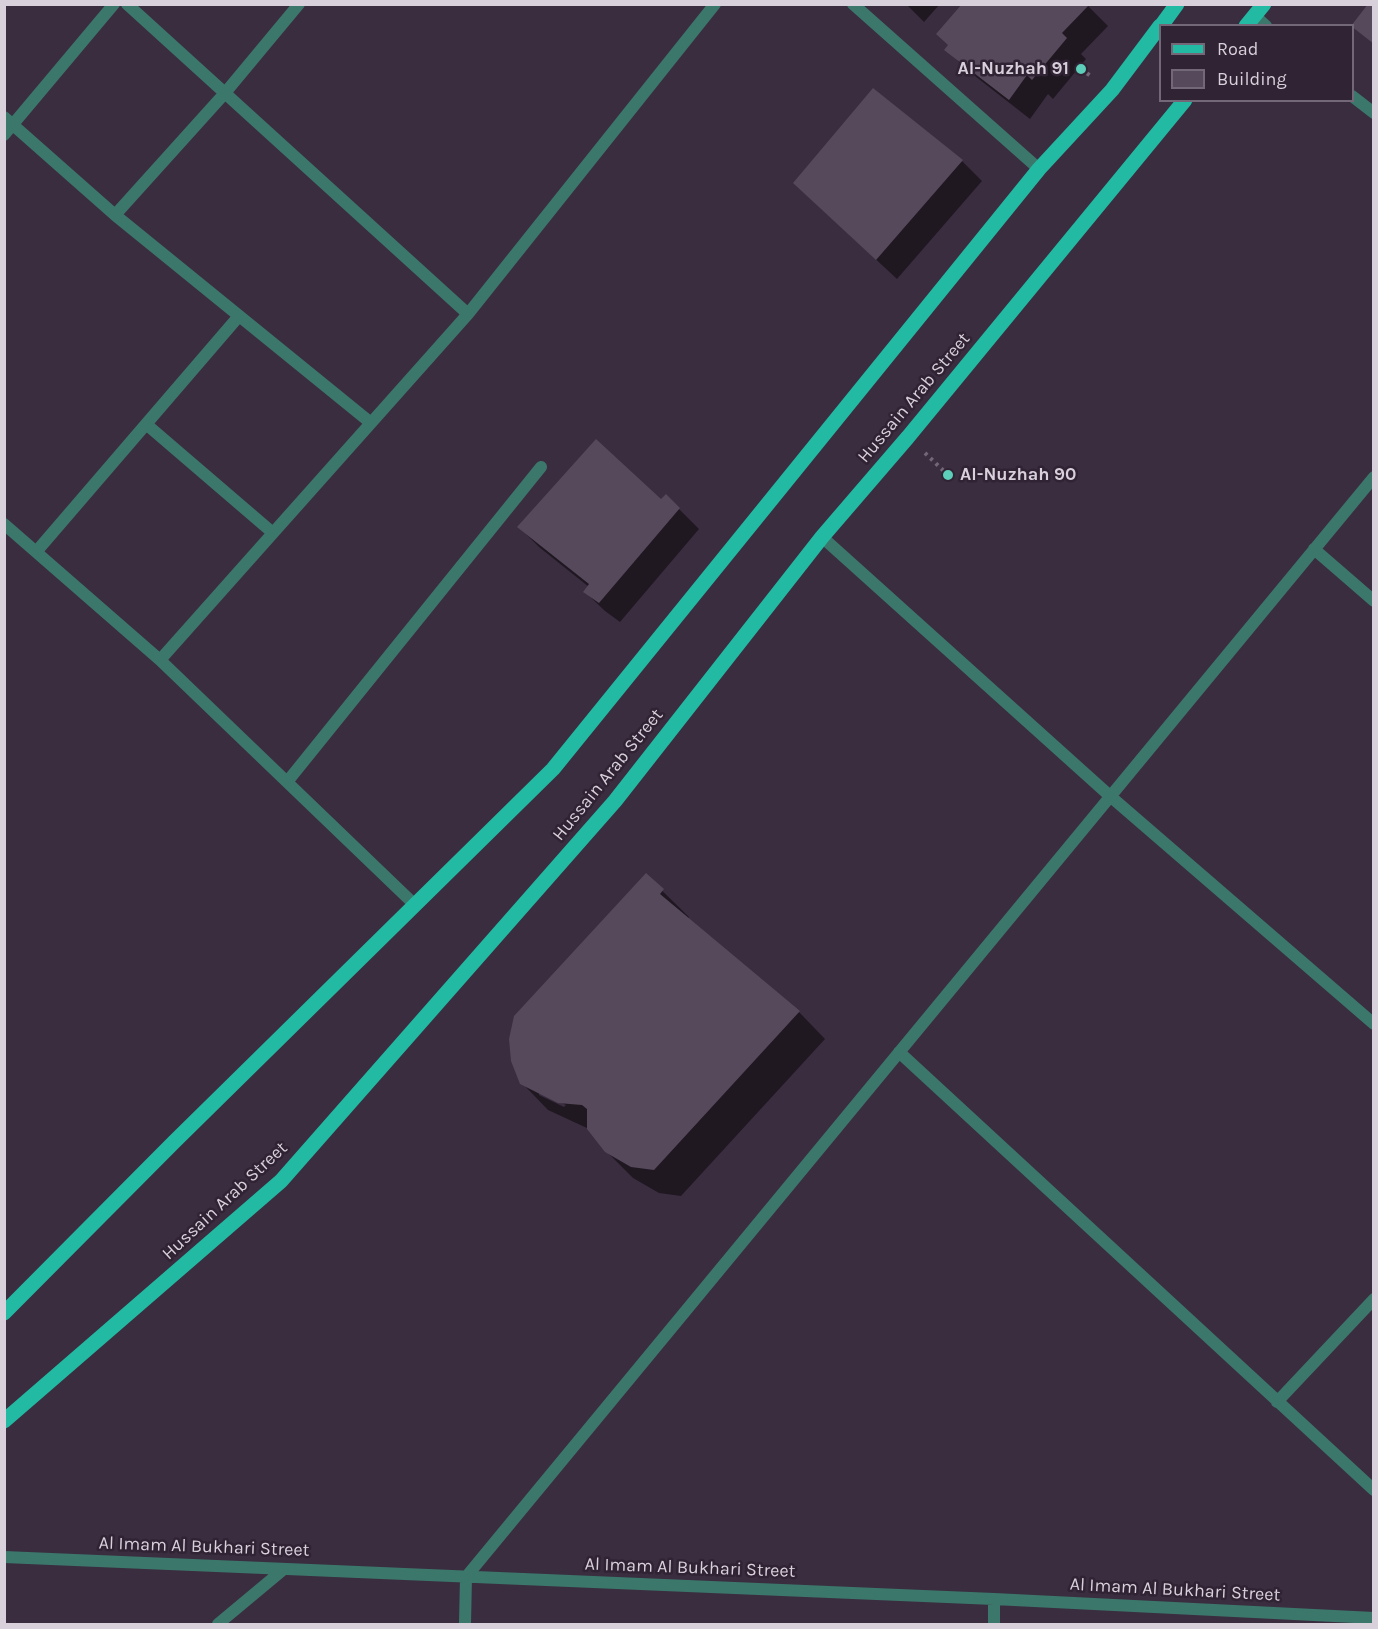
<!DOCTYPE html>
<style>
body{margin:0}
#map{position:relative;width:1378px;height:1629px;overflow:hidden;background:#3a2d3f;font-family:Karla,sans-serif}
canvas{display:block}
.frame{position:absolute;inset:0;border:6px solid #d8d0db;pointer-events:none}
.legend{position:absolute;left:1159px;top:24px;width:195px;height:78px;box-sizing:border-box;background:#302334;border:2px solid #736877;margin:0;padding:8px 10px;list-style:none;font-size:18px;color:#d8d0db}
.legend li{display:flex;align-items:center;gap:12px;height:30px}
.legend b{width:30px;border:2px solid #736877}
</style>
<div id="map">
<canvas width="1378" height="1629"></canvas>
<div class="frame"></div>
<ul class="legend">
<li><b style="height:8px;background:#22baa3"></b>Road</li>
<li><b style="height:16px;background:#57495c"></b>Building</li>
</ul>
</div>
<script>
const g = document.querySelector('canvas').getContext('2d');
g.lineJoin = 'round';
function fillPath(path, color) { g.fillStyle = color; g.fill(path, 'evenodd'); }
const shape = rows => new Path2D(rows.map(r => 'M' + r).join(''));
function stroke(path, color, width, dash) { g.strokeStyle = color; g.lineWidth = width; g.lineCap = dash ? 'butt' : 'round'; g.setLineDash(dash || []); g.stroke(path); }
function label(font, color, halo, rows, align = 'center') {
  g.font = font + ' Karla,sans-serif'; g.lineWidth = 5; g.setLineDash([]); g.textBaseline = 'middle'; g.strokeStyle = halo; g.fillStyle = color; for (const [text, x, y, turn = 0] of rows) {
    g.save(); g.translate(x, y); g.rotate((+turn || 0) * Math.PI / 180); g.textAlign = isNaN(turn) ? turn : align; if (halo) g.strokeText(text, 0, 0); g.fillText(text, 0, 0); g.restore();
  }
}
const shadow = shape([
 [906,4,940,4,924,22],
 [1086,4,1108,26,1081,54,1086,59,1053,99,1048,94,1030,119,966,69,946,49],
 [962,161,982,181,897,279,815,203],
 [666,496,699,529,620,622,605,611,585,592,589,587,539,547,519,527,661,501],
 [646,875,689,917,688,919,799,1012,825,1039,681,1196,659,1193,633,1178,606,1151,589,1129,548,1110,522,1083],
 [539,1092,566,1105,564,1107,539,1095]
]);
const building = shape([
 [962,4,1088,4,1089,5,1062,33,1067,38,1032,80,1027,75,1009,100,944,50,948,45,936,34],
 [1368,4,1374,4,1374,44,1351,26],
 [873,88,963,160,876,260,793,183],
 [596,439,661,499,666,494,680,508,599,603,583,592,589,584,517,527],
 [646,873,664,889,660,894,800,1011,654,1170,631,1167,605,1152,587,1129,587,1109,582,1105,558,1103,520,1084,511,1061,509,1039,514,1016]
]);
const path = shape([
 [1081,69,1092,77],
 [925,453,948,475]
]);
const street = shape([
 [127,4,468,314],
 [853,4,1039,169],
 [1255,16,1266,26],
 [1352,96,1374,113],
 [4,117,115,215,371,423],
 [4,135,114,4],
 [115,215,225,93,299,4],
 [146,424,273,533],
 [4,524,160,660,415,905],
 [822,537,1110,796,1374,1024],
 [1314,549,1374,601],
 [36,552,239,316],
 [160,660,468,314,715,4],
 [287,782,541,467],
 [899,1052,1374,1490],
 [1277,1402,1374,1299],
 [4,1557,994,1599,1374,1618],
 [994,1599,994,1624],
 [218,1624,284,1569],
 [465,1624,466,1577,1374,477]
]);
const primary = shape([
 [1161,26,1177,4],
 [1246,26,1264,4],
 [4,1313,174,1142,553,769,1039,169,1112,90,1160,26],
 [4,1421,281,1181,615,801,822,537,908,437,1185,100]
]);
const markers = [
 [1081,69,6,"#5dceb9"],
 [948,475,6,"#5dceb9"]
];
const poiNames = [
 ["Al-Nuzhah 91",1069,69],
 ["Al-Nuzhah 90",960,475,"left"]
];
const streetNames = [
 ["Hussain Arab Street",914,398,-50],
 ["Hussain Arab Street",608,775,-51],
 ["Hussain Arab Street",225,1201,-43],
 ["Al Imam Al Bukhari Street",204,1547,2],
 ["Al Imam Al Bukhari Street",690,1568,2],
 ["Al Imam Al Bukhari Street",1175,1590,3]
];
fillPath(shadow, '#0007');
fillPath(building, '#57495c');
stroke(path, '#726777', 4, [3, 4.5]);
stroke(street, '#3c776b', 12);
stroke(primary, '#22baa3', 15);
for (const [x, y, r, color] of markers) { const dot = new Path2D(); dot.arc(x, y, r, 0, 2 * Math.PI); g.fillStyle = color; g.fill(dot); stroke(dot, '#302334', 2); }
label('bold 18px', '#d8d0db', '#302334', poiNames, 'right');
label('18px', '#d8d0db', '#302334', streetNames);
</script>
